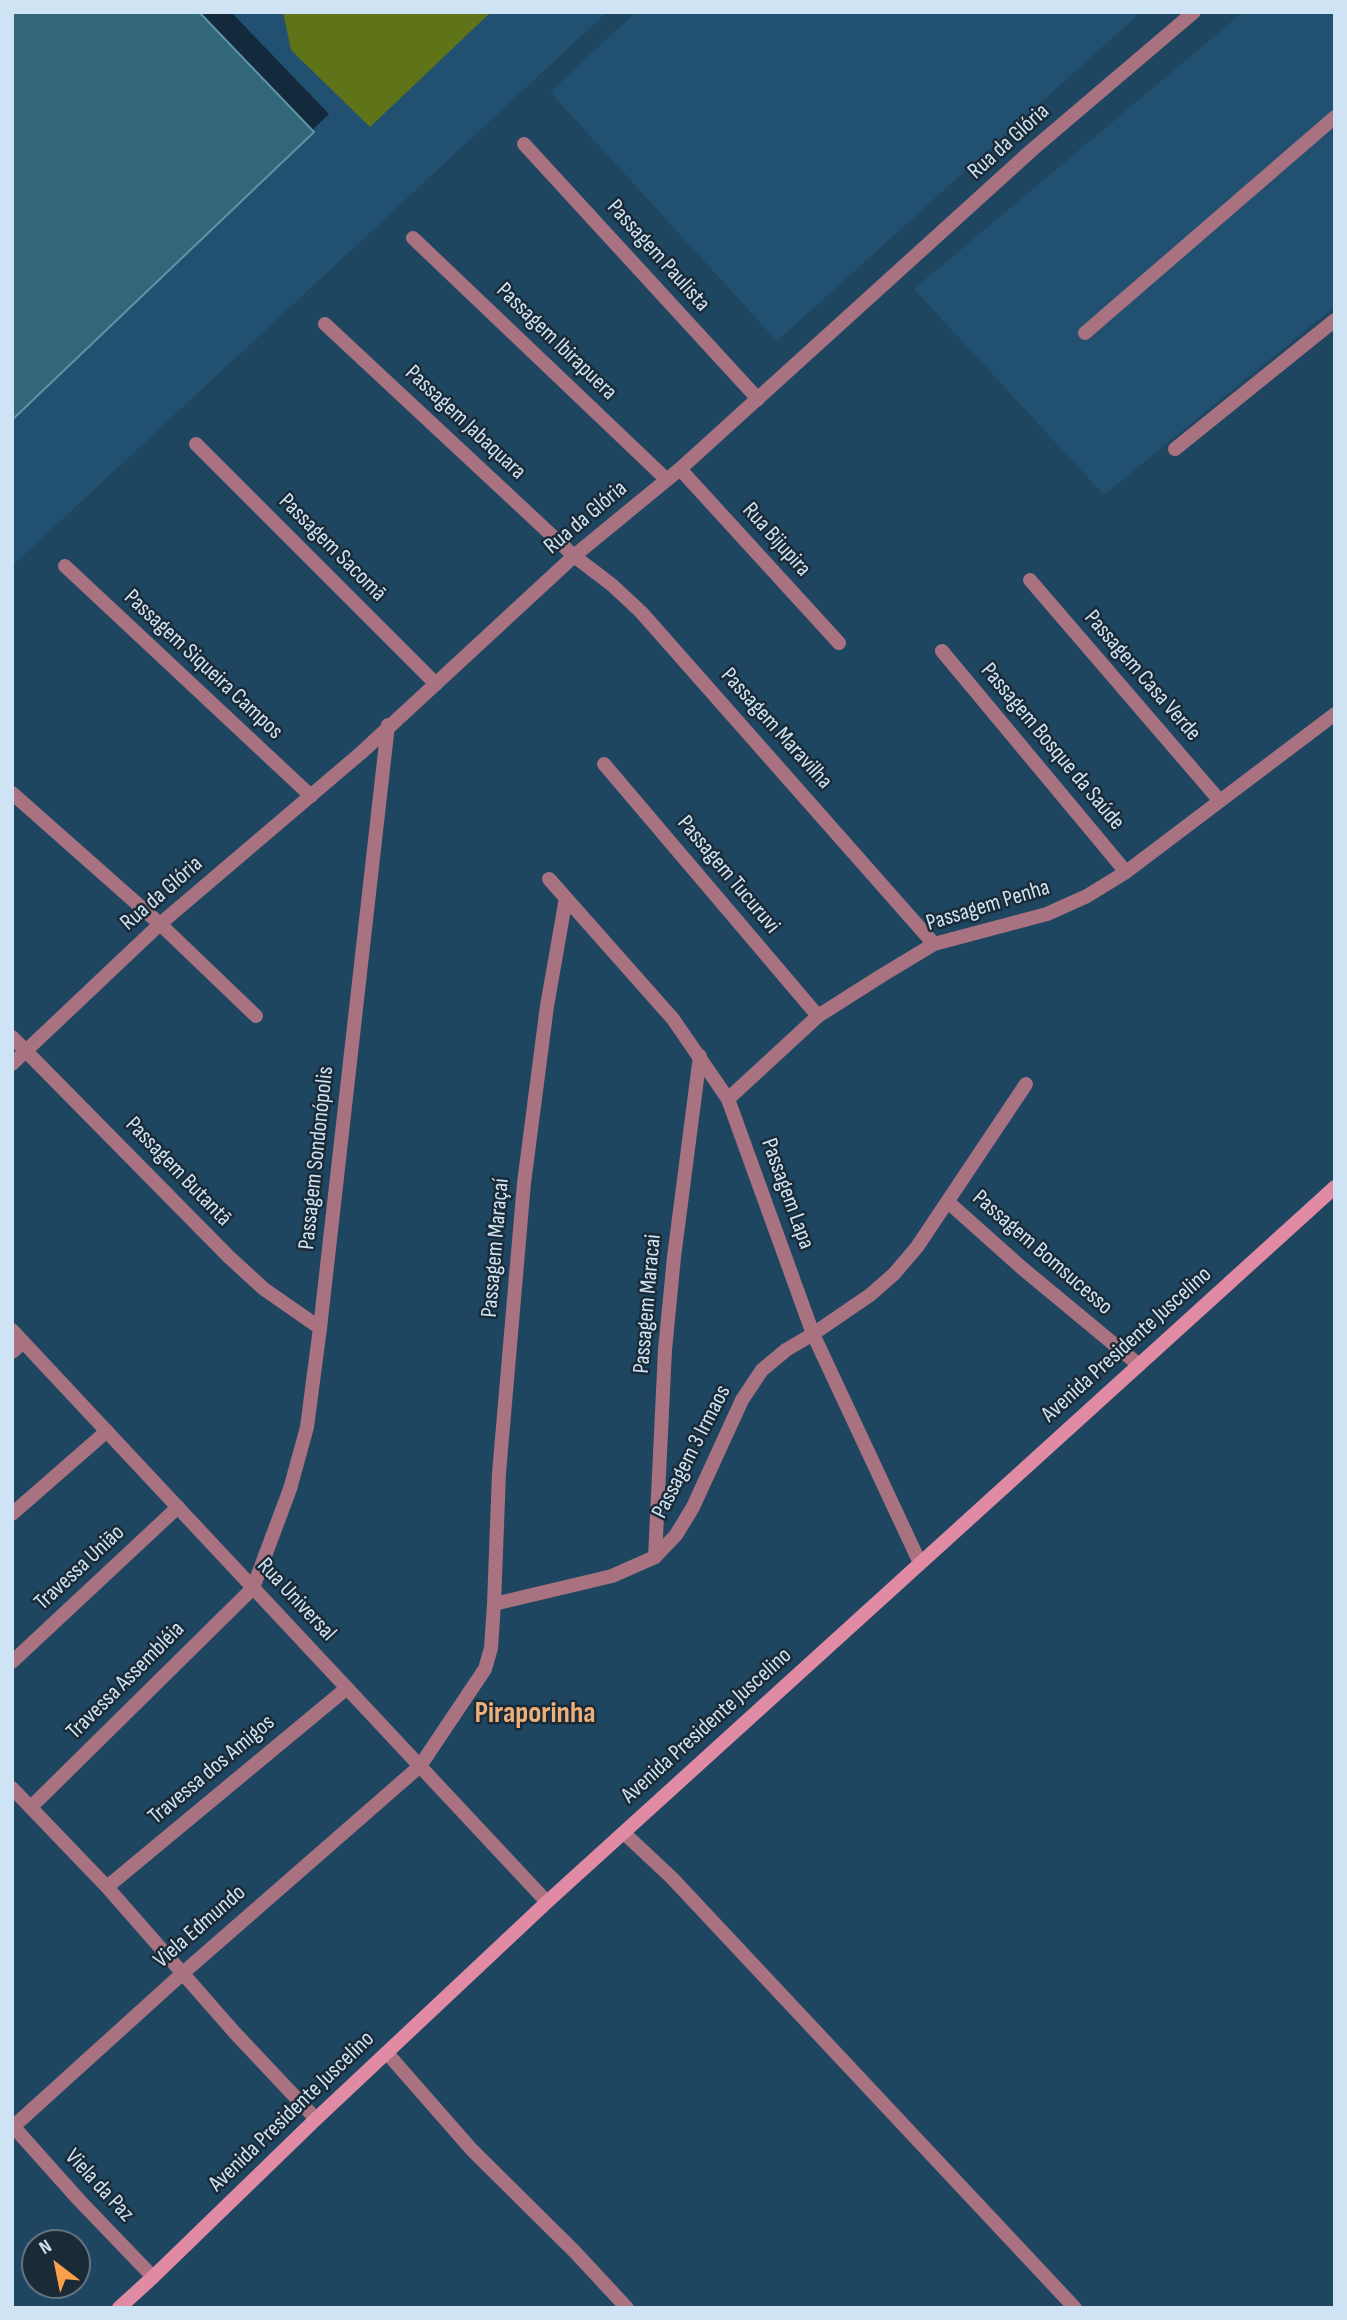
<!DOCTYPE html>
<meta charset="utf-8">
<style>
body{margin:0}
#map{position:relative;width:1347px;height:2320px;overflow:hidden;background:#1f4661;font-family:"Sofia Sans Condensed",sans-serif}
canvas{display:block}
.frame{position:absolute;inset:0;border:14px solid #cee3f3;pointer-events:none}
.north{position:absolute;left:21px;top:2229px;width:70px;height:70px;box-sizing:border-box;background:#1a2a37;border:2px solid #627482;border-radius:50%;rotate:328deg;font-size:19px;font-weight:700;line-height:28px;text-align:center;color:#cee3f3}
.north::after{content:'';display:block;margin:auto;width:24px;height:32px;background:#f8a04b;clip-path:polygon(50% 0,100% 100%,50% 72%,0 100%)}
</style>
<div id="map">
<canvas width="1347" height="2320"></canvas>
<div class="frame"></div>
<div class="north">N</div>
</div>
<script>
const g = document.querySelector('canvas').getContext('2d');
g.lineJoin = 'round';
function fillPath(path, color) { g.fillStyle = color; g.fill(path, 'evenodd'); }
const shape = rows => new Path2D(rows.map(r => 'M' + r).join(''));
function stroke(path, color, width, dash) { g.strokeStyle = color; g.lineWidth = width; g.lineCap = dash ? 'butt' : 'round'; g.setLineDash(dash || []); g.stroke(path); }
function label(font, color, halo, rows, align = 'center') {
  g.font = font + ' "Sofia Sans Condensed",sans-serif'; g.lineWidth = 5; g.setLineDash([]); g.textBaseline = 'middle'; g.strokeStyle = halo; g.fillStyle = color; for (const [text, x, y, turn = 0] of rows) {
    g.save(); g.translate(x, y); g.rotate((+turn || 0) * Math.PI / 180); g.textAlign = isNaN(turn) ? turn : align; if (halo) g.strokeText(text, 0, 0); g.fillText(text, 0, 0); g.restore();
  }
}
const built = shape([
 [12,12,607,12,12,566],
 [636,12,1141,12,777,341,550,92],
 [1243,12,1335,12,1335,306,1104,495,914,289]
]);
const green = shape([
 [283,12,491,12,370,127,291,50]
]);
const shadow = shape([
 [12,12,231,12,329,114,12,417]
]);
const building = shape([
 [12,12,199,12,314,132,12,420,12,12]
]);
const lane = shape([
 [524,144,758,399],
 [413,238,666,479],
 [325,324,574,556,612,585,641,612,934,944],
 [1085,333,1335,117],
 [196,444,436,684],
 [1175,449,1335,320],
 [680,469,839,643],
 [65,566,311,796],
 [1030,580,1220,801],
 [942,651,1126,872],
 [604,764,818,1016],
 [12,793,160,924,256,1016],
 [549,879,673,1019,728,1099,813,1334,920,1563],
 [12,1037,229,1257,264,1289,320,1328],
 [728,1099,818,1016,881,976,934,944,1047,914,1087,896,1126,872,1335,714],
 [948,1202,1022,1268,1139,1365],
 [12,1352,23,1342],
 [12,1514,107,1431],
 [494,1604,499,1473,524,1183,547,1006,566,898],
 [12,1662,178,1507],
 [12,1788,107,1887,235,2033,316,2119],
 [31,1807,253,1588],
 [624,1833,672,1878,1075,2308],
 [107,1887,347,1688],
 [387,2053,472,2150,575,2252,627,2308],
 [12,2125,79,2200,153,2277],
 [14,2126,183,1973,420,1766,485,1669,491,1648,494,1604,612,1576,655,1557,676,1535,693,1507,742,1400,762,1370,786,1350,813,1334,870,1295,894,1274,917,1247,1026,1084]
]);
const street = shape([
 [12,1064,160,924,362,752,574,556,680,469,1033,149,1194,12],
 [12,1330,547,1902],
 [655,1557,665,1350,674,1257,700,1056],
 [253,1588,290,1489,307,1427,320,1328,388,725]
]);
const secondary = shape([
 [119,2308,153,2277,316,2119,547,1902,1335,1187]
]);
const streetNames = [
 ["Rua da Glória",1009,142,-42],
 ["Passagem Paulista",658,256,48],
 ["Passagem Ibirapuera",556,342,44],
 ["Passagem Jabaquara",465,423,43],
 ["Rua da Glória",586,518,-40],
 ["Rua Bijupira",776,540,48],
 ["Passagem Sacomã",332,548,45],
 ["Passagem Siqueira Campos",203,665,43],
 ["Passagem Casa Verde",1142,676,49],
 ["Passagem Maravilha",776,729,48],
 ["Passagem Bosque da Saúde",1052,747,50],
 ["Passagem Tucuruvi",728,875,50],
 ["Rua da Glória",162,894,-41],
 ["Passagem Penha",988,906,-17],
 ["Passagem Sondonópolis",317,1158,-84],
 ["Passagem Butantã",178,1172,46],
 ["Passagem Lapa",787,1194,70],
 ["Passagem Maraçaí",496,1248,-85],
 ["Passagem Bomsucesso",1042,1253,41],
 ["Passagem Maracai",648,1304,-85],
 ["Avenida Presidente Juscelino",1127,1345,-42],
 ["Passagem 3 Irmaos",692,1452,-63],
 ["Travessa União",80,1568,-43],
 ["Rua Universal",296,1600,47],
 ["Travessa Assembléia",126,1681,-45],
 ["Avenida Presidente Juscelino",707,1726,-42],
 ["Travessa dos Amigos",212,1770,-40],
 ["Viela Edmundo",200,1927,-41],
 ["Avenida Presidente Juscelino",292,2112,-44],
 ["Viela da Paz",99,2186,47]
];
const districtNames = [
 ["Piraporinha",535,1714]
];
fillPath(built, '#225070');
fillPath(green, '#5f7419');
fillPath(shadow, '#0007');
fillPath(building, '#316779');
stroke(building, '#5e94a6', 2);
stroke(lane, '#a87281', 14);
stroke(street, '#a87281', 14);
stroke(secondary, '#e08ba3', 14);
label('23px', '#cee3f3', '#1a2a37', streetNames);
label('bold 30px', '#edb07a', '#1a2a37', districtNames);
</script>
